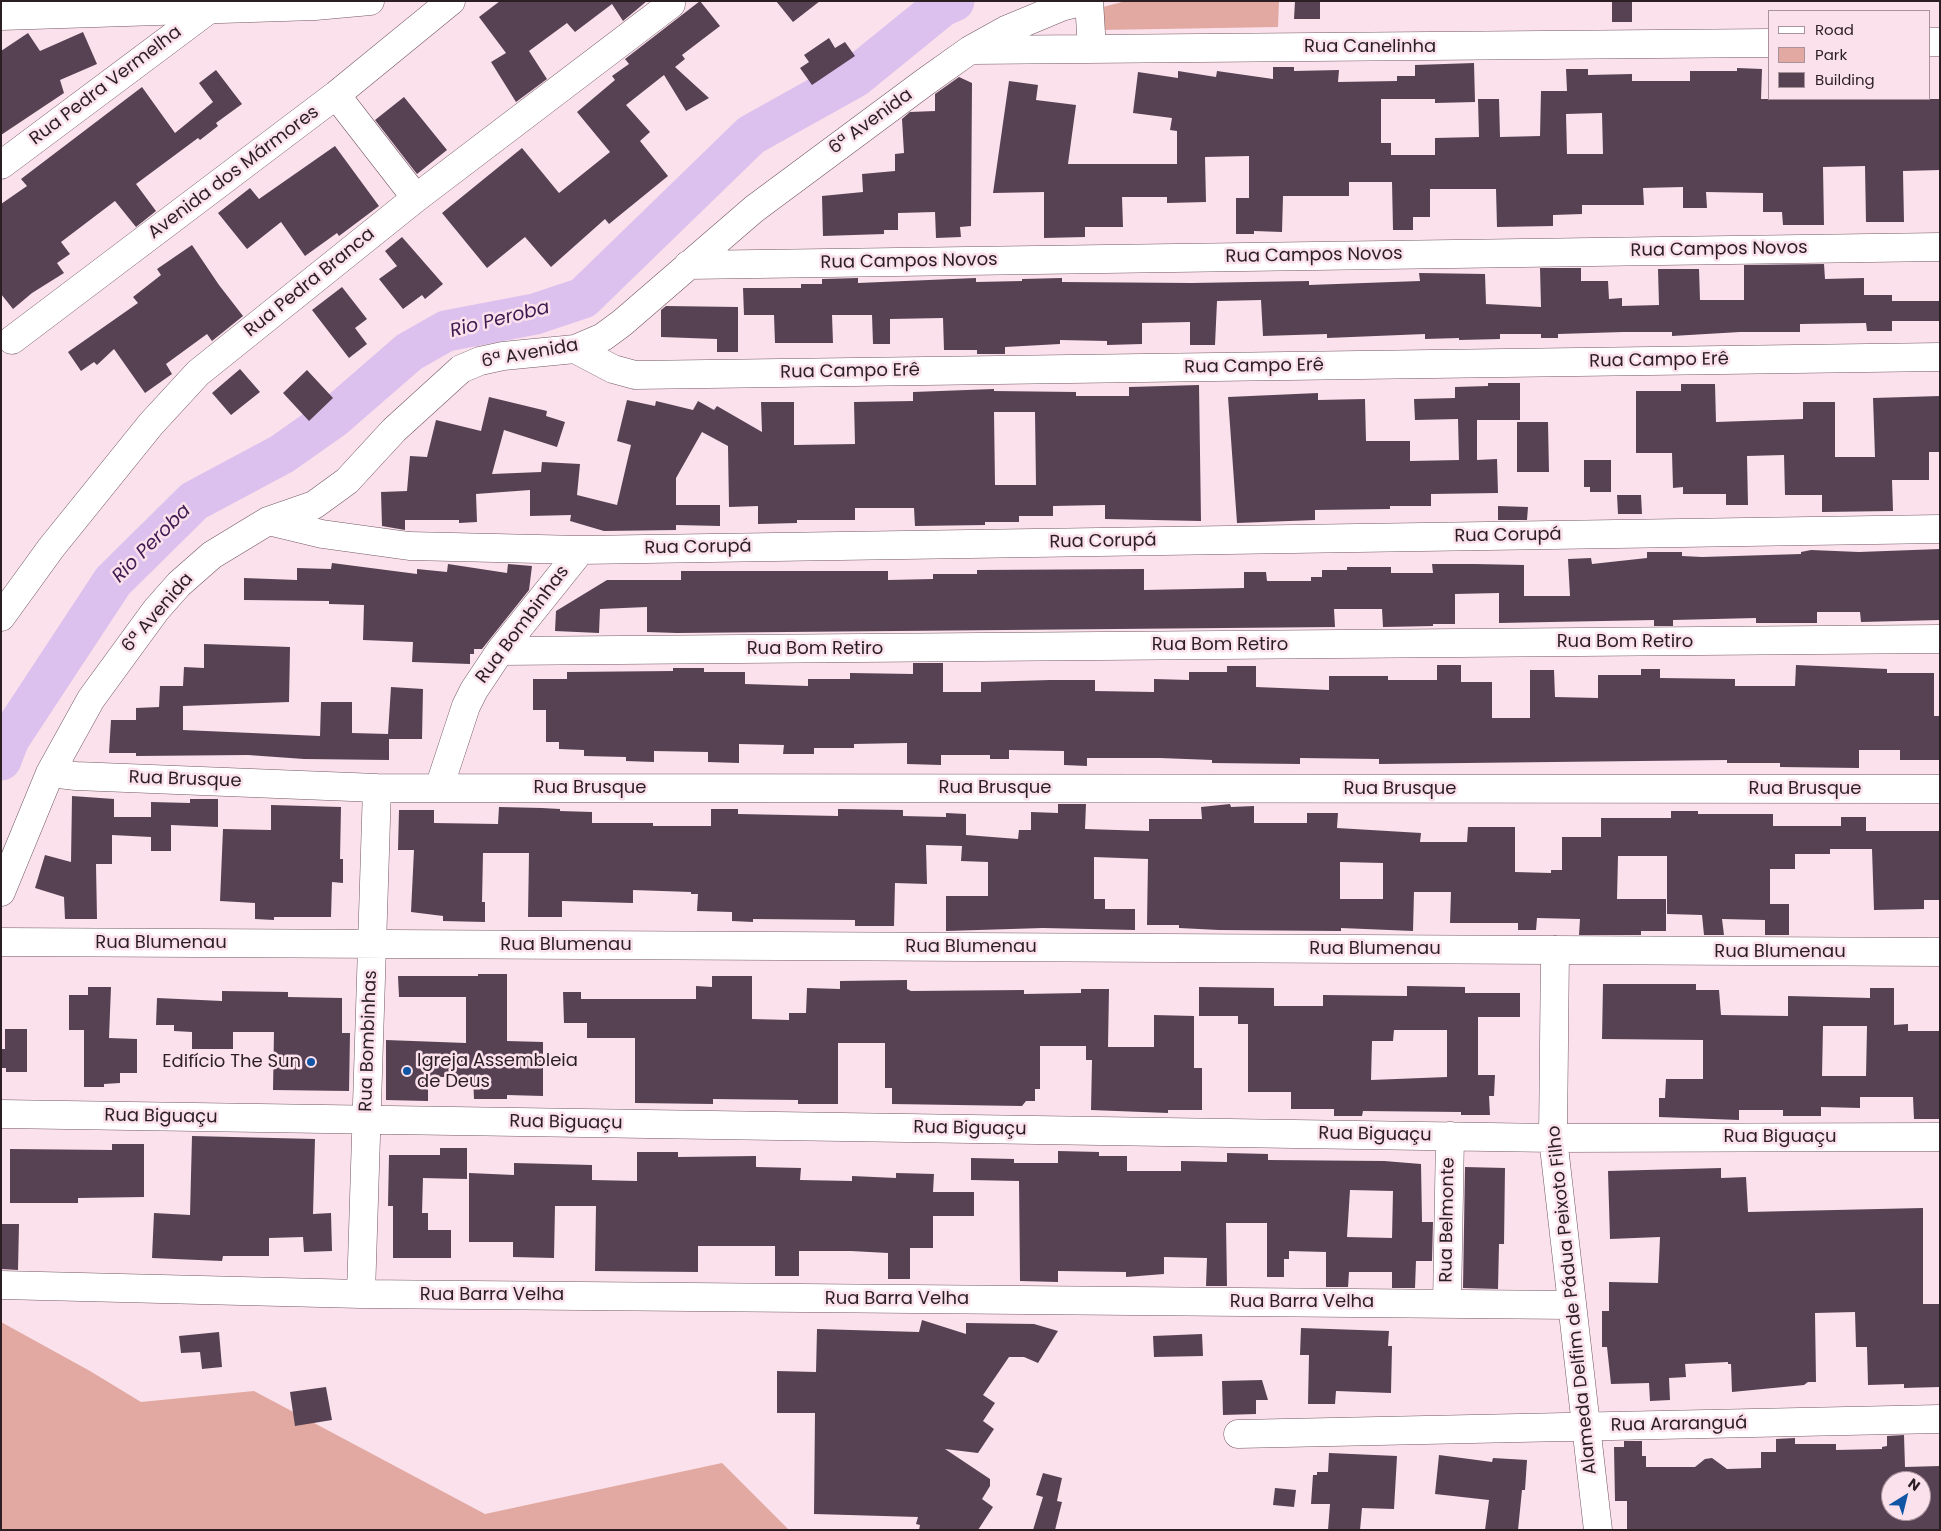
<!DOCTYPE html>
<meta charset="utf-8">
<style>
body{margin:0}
#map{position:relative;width:1941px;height:1531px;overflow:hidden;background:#fbe1ec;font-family:Poppins,sans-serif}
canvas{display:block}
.frame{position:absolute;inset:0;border:2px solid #2b1f24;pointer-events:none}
.legend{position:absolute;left:1768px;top:10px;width:162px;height:90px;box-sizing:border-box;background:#fbe1ec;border:1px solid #a8939c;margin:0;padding:6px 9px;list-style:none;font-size:15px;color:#2b1f24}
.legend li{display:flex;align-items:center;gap:10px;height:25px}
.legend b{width:25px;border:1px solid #a8939c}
.north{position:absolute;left:1881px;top:1471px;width:50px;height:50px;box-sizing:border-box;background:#fbe1ec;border:1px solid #a8939c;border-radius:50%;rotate:36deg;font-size:14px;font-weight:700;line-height:20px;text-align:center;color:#2b1f24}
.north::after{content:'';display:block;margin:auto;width:18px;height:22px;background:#1155a5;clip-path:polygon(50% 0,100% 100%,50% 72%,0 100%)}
</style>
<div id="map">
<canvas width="1941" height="1531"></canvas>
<div class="frame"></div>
<ul class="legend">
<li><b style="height:6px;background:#fff"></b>Road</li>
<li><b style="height:14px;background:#e1a9a1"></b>Park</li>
<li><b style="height:14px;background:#574254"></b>Building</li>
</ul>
<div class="north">N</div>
</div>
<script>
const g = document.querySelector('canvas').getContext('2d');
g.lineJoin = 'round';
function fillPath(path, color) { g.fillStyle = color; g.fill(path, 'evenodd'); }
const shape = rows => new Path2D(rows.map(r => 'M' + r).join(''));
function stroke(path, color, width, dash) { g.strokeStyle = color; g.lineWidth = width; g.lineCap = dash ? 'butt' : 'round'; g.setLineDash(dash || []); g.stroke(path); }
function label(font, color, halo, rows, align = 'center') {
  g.font = font + ' Poppins,sans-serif'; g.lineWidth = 5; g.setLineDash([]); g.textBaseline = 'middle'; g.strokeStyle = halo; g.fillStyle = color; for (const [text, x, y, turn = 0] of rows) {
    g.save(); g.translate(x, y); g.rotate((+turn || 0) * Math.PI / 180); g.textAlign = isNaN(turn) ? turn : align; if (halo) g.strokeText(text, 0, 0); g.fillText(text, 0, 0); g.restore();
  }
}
const green = shape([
 [1126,1,1279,1,1278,27,1100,30,1095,9],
 [1,1322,90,1371,141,1402,254,1391,485,1514,722,1463,789,1530,1,1530]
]);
const river = shape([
 [1,760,9,739,113,581,194,501,282,454,333,418,409,352,446,331,535,314,583,298,751,135,855,77,941,7,954,1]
]);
const building = shape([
 [500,1,647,1,623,21,612,4,575,32,567,23,529,51,547,79,516,102,491,62,506,53,479,17],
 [700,1,720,26,682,55,685,59,675,67,709,98,686,111,664,75,626,105,650,132,640,141,668,176,609,224,605,219,551,267,525,237,487,268,442,213,522,148,559,193,610,152,577,112,615,80,612,76,629,64,625,59],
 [776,1,820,1,793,22],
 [1295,1,1320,1,1320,19,1294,19],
 [1612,1,1632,1,1632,22,1612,22],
 [83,32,97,64,60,80,64,93,1,135,1,51,28,33,40,51],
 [829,38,835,48,845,42,855,56,812,85,800,68,809,62,804,55],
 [1474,63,1475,102,1435,103,1435,99,1381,99,1381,143,1391,143,1391,155,1435,155,1435,138,1479,137,1478,99,1499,99,1500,137,1540,136,1541,91,1567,91,1566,69,1588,69,1588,75,1632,74,1632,81,1690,81,1690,71,1737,71,1737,68,1762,69,1761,99,1940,99,1940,170,1903,171,1904,222,1866,222,1865,166,1823,167,1824,225,1783,225,1782,212,1763,212,1763,193,1706,192,1707,208,1683,208,1683,187,1643,188,1644,205,1582,205,1582,214,1553,215,1553,226,1497,227,1496,189,1430,189,1430,217,1413,217,1413,230,1393,230,1392,182,1349,182,1349,196,1283,196,1282,232,1254,231,1254,234,1236,234,1236,198,1249,198,1249,156,1205,157,1206,202,1167,203,1167,197,1122,197,1123,227,1085,227,1085,237,1044,238,1044,192,993,193,1009,81,1038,85,1036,100,1076,105,1068,164,1177,164,1177,131,1170,130,1172,118,1133,113,1138,72,1178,78,1178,71,1216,77,1217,71,1273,79,1273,67,1294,67,1294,71,1339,70,1338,82,1397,81,1397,76,1415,76,1415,65],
 [1602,113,1603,154,1567,154,1566,114],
 [216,70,242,104,216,123,218,126,200,140,198,138,136,184,156,211,136,227,115,201,61,242,70,254,57,263,64,273,32,293,13,309,1,294,1,204,27,186,21,179,142,87,175,133,213,102,199,83],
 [959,77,972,83,971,226,960,227,961,237,936,238,935,212,898,213,898,230,884,230,884,234,823,236,822,196,863,192,862,174,895,171,895,154,904,153,902,119,910,112,935,111,935,94],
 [404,97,447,150,417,174,375,120],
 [335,146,379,206,339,236,337,233,305,256,281,222,247,249,218,213,250,188,259,199],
 [402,237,443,284,425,299,422,295,403,309,379,279,397,266,385,251],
 [192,245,219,285,243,316,212,341,207,334,166,364,172,374,145,393,114,349,97,365,94,362,81,371,68,352,138,303,133,297,161,275,157,269],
 [1824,264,1825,279,1864,278,1864,295,1892,295,1892,301,1940,301,1940,321,1892,321,1892,331,1867,331,1866,323,1800,324,1800,332,1740,332,1672,336,1672,332,1623,332,1558,334,1558,338,1541,338,1541,334,1500,334,1500,339,1459,340,1459,338,1425,339,1425,334,1327,338,1327,334,1263,336,1261,300,1217,301,1215,345,1190,345,1190,322,1142,323,1142,344,1107,345,1107,341,1060,340,1060,344,1005,347,1005,354,977,354,977,350,944,350,943,318,890,319,890,344,873,344,872,315,832,315,833,343,775,343,774,315,744,315,743,288,801,288,801,284,822,284,822,279,858,278,858,283,976,278,976,282,1022,281,1022,279,1062,278,1062,282,1192,283,1309,281,1309,285,1420,281,1419,273,1485,274,1486,304,1541,307,1540,268,1581,268,1581,281,1608,281,1609,299,1622,298,1622,306,1659,305,1658,269,1699,269,1700,300,1744,300,1744,265],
 [342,287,367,319,355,328,367,344,349,358,312,310],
 [666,306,738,307,738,352,717,352,717,339,661,337,661,310],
 [240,369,260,392,231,415,212,393],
 [307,370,333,398,309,421,283,393],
 [1488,383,1520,383,1520,420,1477,420,1477,460,1497,459,1498,493,1431,494,1431,506,1390,506,1390,509,1315,510,1315,520,1237,523,1228,397,1318,393,1318,400,1365,399,1366,441,1410,441,1410,461,1459,460,1458,419,1415,420,1414,399,1455,398,1455,387,1488,386],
 [1681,384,1715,384,1716,422,1803,419,1803,402,1835,402,1835,457,1875,457,1873,398,1940,396,1940,452,1929,452,1929,480,1892,480,1893,511,1822,512,1822,495,1785,495,1784,455,1747,456,1748,505,1726,505,1726,494,1683,494,1683,487,1673,488,1672,453,1636,453,1636,391,1681,391],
 [1199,385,1201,521,1105,519,1105,505,1053,506,1053,516,1019,516,1019,522,985,522,985,525,915,526,914,508,855,508,855,520,797,520,797,523,758,524,758,506,729,507,728,446,702,432,676,478,676,505,720,505,720,526,676,525,676,530,604,531,570,521,571,515,530,516,530,490,476,494,477,522,459,523,459,520,405,520,405,530,382,526,381,492,407,491,410,456,427,457,436,420,481,431,489,397,547,411,546,416,565,422,557,447,504,430,492,474,541,472,542,462,580,464,577,495,617,505,631,445,617,441,627,400,655,406,656,401,693,410,698,401,714,410,717,406,762,432,761,402,794,402,794,445,855,444,854,402,913,401,913,392,994,389,994,391,1076,392,1076,396,1129,396,1129,387],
 [994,412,1035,412,1036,485,995,485],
 [1517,422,1548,422,1549,472,1517,472],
 [1584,460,1611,460,1611,492,1590,492,1590,487,1584,487],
 [1617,495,1641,495,1642,514,1618,514],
 [1498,506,1528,507,1527,520,1498,520],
 [1940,549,1940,620,1861,622,1860,612,1817,612,1817,623,1756,623,1756,618,1673,620,1673,626,1654,626,1654,620,1499,623,1499,593,1455,594,1455,624,1433,624,1433,626,1383,627,1382,609,1334,609,1335,627,677,633,647,632,647,607,600,609,599,633,555,631,556,611,607,580,681,580,681,571,888,571,888,580,933,579,933,574,977,574,977,570,1144,569,1144,590,1244,588,1244,572,1266,572,1267,581,1311,581,1311,577,1322,577,1322,570,1347,570,1347,567,1391,567,1391,573,1433,573,1432,564,1475,564,1524,565,1524,596,1570,596,1568,559,1591,558,1592,564,1647,558,1647,552,1682,552,1682,556,1702,557,1801,554,1801,552,1811,550,1859,552],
 [332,563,417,574,417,569,447,572,448,564,507,573,508,564,532,566,529,590,482,649,474,649,474,654,470,654,470,664,412,662,413,642,363,640,364,605,329,604,329,601,244,600,244,578,297,580,297,568,331,569],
 [204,644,290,647,289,702,183,706,183,730,320,736,321,702,352,702,352,733,388,734,391,687,423,689,422,739,389,739,389,760,304,759,248,755,136,756,136,753,109,753,111,720,136,720,136,708,159,707,160,686,183,686,184,667,204,668],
 [913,663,943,663,943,692,981,692,981,682,1050,680,1095,680,1095,691,1154,692,1154,679,1189,680,1189,672,1227,672,1227,666,1256,666,1256,687,1329,690,1329,676,1388,676,1388,680,1437,680,1437,665,1461,665,1461,682,1492,682,1492,718,1530,718,1530,670,1554,670,1555,697,1598,698,1598,675,1641,675,1641,669,1660,669,1660,678,1735,679,1735,686,1795,686,1796,665,1887,669,1887,673,1934,673,1934,716,1940,716,1940,760,1900,760,1900,750,1859,750,1859,768,1780,767,1780,763,1727,763,1727,760,1379,764,1379,759,1300,758,1300,764,1212,763,1212,760,1160,758,1087,758,1087,766,1064,765,1064,751,1009,750,1009,759,990,759,990,755,941,755,941,765,907,764,907,743,854,744,854,748,814,748,814,754,783,754,784,745,739,744,739,763,708,762,708,752,654,751,654,762,626,761,626,757,584,756,584,750,559,749,559,742,546,742,546,710,533,710,533,679,567,679,567,672,673,671,673,668,704,668,704,672,745,672,745,684,808,686,808,679,850,679,850,673,913,674],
 [72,796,114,799,114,817,151,817,151,802,190,803,190,799,218,799,218,827,171,825,171,851,151,851,151,837,112,835,112,864,96,864,97,919,65,919,64,897,35,888,45,855,71,862],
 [1058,804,1086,804,1085,829,1149,831,1149,819,1202,819,1201,807,1230,804,1231,807,1254,806,1254,823,1307,823,1307,813,1338,813,1337,828,1421,833,1420,842,1467,842,1468,827,1515,827,1515,872,1551,873,1551,870,1562,870,1562,837,1601,837,1601,818,1671,818,1671,811,1698,811,1698,814,1773,814,1773,826,1841,826,1841,817,1866,817,1866,831,1940,831,1940,900,1924,900,1924,909,1874,910,1872,849,1830,849,1830,854,1795,854,1795,869,1770,869,1770,904,1789,904,1789,935,1765,935,1765,920,1722,919,1724,935,1704,935,1702,915,1667,914,1667,856,1618,856,1617,899,1666,899,1666,931,1641,931,1641,935,1579,935,1580,919,1537,918,1536,930,1518,930,1518,923,1450,923,1451,892,1414,892,1413,931,1341,928,1341,931,1219,930,1179,928,1179,925,1147,925,1148,859,1094,857,1094,899,1105,899,1105,909,1135,909,1135,930,1043,928,946,931,946,896,988,896,988,862,961,861,962,846,926,845,927,884,895,883,894,926,855,926,855,920,753,919,753,922,732,921,732,912,697,911,698,894,691,894,691,892,633,890,633,903,562,901,562,917,528,917,529,853,483,853,482,902,485,902,485,922,443,921,443,916,411,912,414,850,398,850,399,810,434,810,434,823,498,824,499,807,542,808,560,809,560,811,592,812,592,823,653,823,653,826,711,826,711,809,738,809,738,814,838,816,838,809,903,810,903,816,946,817,946,813,966,814,966,835,1018,839,1019,830,1031,830,1031,812,1058,813],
 [1340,862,1383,863,1383,899,1340,899],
 [271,805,341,807,340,859,343,859,343,883,332,882,331,917,274,917,274,920,255,919,255,903,220,901,223,829,271,830],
 [478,974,507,974,507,1041,543,1042,543,1096,507,1095,507,1099,474,1099,473,1077,428,1077,428,1101,386,1100,386,1040,466,1043,466,997,399,997,398,976,478,976],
 [712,976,752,976,752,1019,789,1020,789,1013,806,1013,807,988,840,989,840,981,907,980,907,989,911,991,1024,990,1024,994,1081,993,1081,989,1109,989,1108,1047,1154,1047,1154,1015,1194,1016,1194,1068,1202,1068,1202,1110,1168,1110,1168,1113,1091,1110,1092,1060,1086,1060,1086,1046,1040,1046,1040,1089,1035,1089,1035,1101,1026,1101,1022,1106,892,1104,892,1088,885,1088,885,1043,838,1043,838,1104,798,1104,798,1100,713,1099,713,1104,635,1103,635,1038,587,1038,587,1023,564,1023,563,992,581,992,581,999,696,999,696,986,712,987],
 [1603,984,1696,984,1696,990,1719,990,1721,1015,1788,1016,1788,996,1870,998,1870,988,1894,988,1894,1025,1908,1024,1908,1031,1940,1031,1940,1119,1914,1119,1913,1097,1860,1097,1860,1108,1821,1107,1821,1116,1783,1116,1783,1110,1739,1110,1739,1120,1659,1117,1659,1098,1665,1098,1666,1079,1703,1079,1703,1040,1602,1039],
 [1823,1026,1867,1026,1866,1076,1822,1076],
 [1407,986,1465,987,1465,993,1520,993,1520,1017,1478,1017,1478,1075,1495,1075,1494,1096,1489,1096,1490,1115,1461,1115,1461,1112,1363,1111,1362,1116,1334,1116,1334,1109,1291,1109,1291,1092,1248,1092,1248,1024,1238,1024,1238,1016,1199,1016,1199,987,1274,988,1274,1006,1323,1006,1323,995,1407,996],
 [1394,1030,1447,1030,1447,1077,1371,1080,1372,1041,1393,1041],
 [88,987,111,987,109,1038,137,1039,137,1073,120,1073,120,1083,104,1084,104,1087,84,1087,84,1030,69,1030,69,995,88,995],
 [222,991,288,992,288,997,342,998,342,1033,350,1033,349,1091,273,1090,274,1032,233,1032,233,1049,192,1049,192,1032,174,1031,174,1025,156,1025,157,998,222,1001],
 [5,1029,27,1029,27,1072,6,1072,6,1068,1,1068,1,1049,5,1049],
 [192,1136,315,1139,313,1214,331,1213,332,1251,304,1252,303,1237,269,1238,269,1256,223,1256,222,1261,152,1258,154,1213,190,1215],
 [112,1144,144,1144,144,1197,78,1198,78,1203,10,1203,10,1149,112,1150],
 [440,1148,467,1148,467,1179,423,1178,422,1213,428,1213,428,1230,451,1230,451,1258,393,1258,393,1206,388,1206,389,1155,440,1155],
 [1058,1151,1099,1152,1099,1156,1127,1156,1127,1171,1181,1171,1181,1161,1227,1162,1227,1153,1268,1154,1268,1160,1384,1161,1421,1164,1422,1222,1433,1222,1432,1261,1416,1261,1415,1288,1392,1288,1392,1272,1349,1272,1348,1287,1326,1287,1326,1252,1289,1251,1289,1259,1284,1259,1284,1277,1267,1277,1267,1223,1226,1223,1227,1286,1206,1286,1207,1258,1164,1257,1164,1274,1126,1277,1126,1272,1058,1271,1058,1282,1020,1281,1019,1181,971,1180,971,1158,1014,1159,1014,1163,1058,1163],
 [1350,1190,1393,1191,1392,1238,1347,1237],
 [637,1152,678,1152,678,1157,756,1156,756,1167,801,1168,800,1180,852,1181,852,1176,896,1178,896,1173,934,1174,933,1192,974,1192,974,1216,933,1216,933,1248,910,1248,910,1279,888,1279,888,1253,851,1251,799,1251,799,1276,775,1276,775,1246,698,1246,698,1272,595,1271,596,1206,555,1206,554,1258,513,1257,513,1242,469,1242,469,1173,514,1175,514,1163,592,1165,592,1180,637,1181],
 [1465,1167,1505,1168,1504,1244,1499,1244,1498,1289,1463,1288],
 [1721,1168,1721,1178,1746,1177,1748,1212,1923,1208,1923,1304,1940,1304,1940,1387,1904,1388,1904,1384,1868,1385,1867,1347,1856,1347,1855,1312,1815,1313,1816,1382,1808,1382,1804,1385,1732,1392,1731,1364,1728,1364,1728,1362,1685,1364,1686,1377,1669,1378,1670,1400,1650,1401,1649,1383,1611,1384,1607,1347,1602,1347,1602,1311,1609,1311,1609,1282,1658,1283,1660,1237,1610,1239,1608,1171],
 [1,1224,19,1224,18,1270,1,1269],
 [922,1320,966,1334,966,1323,1034,1324,1058,1331,1038,1363,1024,1357,1009,1357,983,1395,995,1403,983,1421,994,1429,978,1453,945,1449,990,1479,990,1486,982,1499,993,1507,978,1530,919,1530,920,1525,916,1524,918,1517,814,1514,815,1413,777,1413,777,1371,816,1372,817,1329,919,1332],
 [1301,1328,1389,1331,1388,1346,1392,1346,1391,1393,1336,1391,1335,1404,1308,1404,1309,1355,1300,1355],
 [219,1332,222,1367,202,1369,200,1352,181,1353,179,1336],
 [1202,1334,1203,1356,1154,1357,1153,1336],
 [1262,1380,1268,1400,1256,1400,1256,1414,1223,1415,1222,1381],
 [326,1387,332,1420,295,1426,290,1392],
 [1904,1435,1905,1467,1940,1466,1940,1530,1627,1530,1627,1501,1615,1501,1614,1447,1624,1447,1624,1441,1642,1441,1642,1456,1646,1456,1646,1467,1695,1467,1705,1459,1712,1458,1727,1469,1761,1468,1761,1452,1776,1452,1776,1439,1795,1438,1795,1444,1836,1444,1836,1450,1882,1449,1882,1447,1887,1446,1887,1436],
 [1891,1481,1921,1481,1921,1511,1891,1511],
 [1329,1453,1397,1456,1394,1509,1362,1508,1360,1530,1328,1530,1330,1504,1311,1504,1313,1475,1317,1475,1317,1472,1328,1472],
 [1439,1455,1492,1462,1493,1458,1527,1460,1525,1490,1522,1490,1518,1530,1485,1530,1489,1500,1435,1494],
 [1043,1473,1062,1478,1057,1501,1062,1502,1055,1530,1033,1530,1043,1497,1036,1495],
 [1275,1488,1296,1490,1294,1507,1273,1505]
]);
const minor = shape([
 [1089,1,1092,49],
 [1930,42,1940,42],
 [972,50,1770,43],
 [336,95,416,198],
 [1,165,211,8],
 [688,265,1940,247],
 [12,340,336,95,451,1],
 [575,349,613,369,635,375,1940,357],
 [268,521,322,534,409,546,581,550,1940,529],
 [1,617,51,548,151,424,198,373,416,198,671,4],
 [500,651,1940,639],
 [50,773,76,776,377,788,1940,789],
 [439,788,466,706,474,690,500,651,581,550],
 [1,892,50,773,91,699,156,610,179,584,212,555,268,521,314,505,347,481,394,430,461,369,480,361,503,356,575,349,603,337,622,323,754,209,925,82,970,50,1006,30,1061,7,1085,1],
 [1,942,1940,952],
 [1555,950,1553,1138,1598,1530],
 [1,1114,1553,1138,1940,1137],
 [1,1285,361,1294,1572,1305],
 [361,1294,377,788],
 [1447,1304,1450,1136],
 [1238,1434,1940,1419]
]);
const major = shape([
 [1,16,315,6,370,1]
]);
const markers = [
 [311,1062,5,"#1155a5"],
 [407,1071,5,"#1155a5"]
];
const streetNames = [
 ["Rua Canelinha",1370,47],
 ["Rua Pedra Vermelha",106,86,-37],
 ["6ª Avenida",871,122,-36],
 ["Avenida dos Mármores",234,173,-37],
 ["Rua Campos Novos",1719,250,-1],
 ["Rua Campos Novos",1314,256,-1],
 ["Rua Campos Novos",909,262,-1],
 ["Rua Pedra Branca",310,283,-39],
 ["6ª Avenida",530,354,-10],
 ["Rua Campo Erê",1659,361,-1],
 ["Rua Campo Erê",1254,367,-1],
 ["Rua Campo Erê",850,372,-1],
 ["Rua Corupá",1508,536,-1],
 ["Rua Corupá",1103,542,-1],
 ["Rua Corupá",698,548,-1],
 ["6ª Avenida",158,613,-49],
 ["Rua Bombinhas",523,625,-53],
 ["Rua Bom Retiro",1625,642],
 ["Rua Bom Retiro",1220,645],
 ["Rua Bom Retiro",815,649],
 ["Rua Brusque",185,780,2],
 ["Rua Brusque",590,788],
 ["Rua Brusque",995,788],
 ["Rua Brusque",1400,789],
 ["Rua Brusque",1805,789],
 ["Rua Blumenau",161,943],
 ["Rua Blumenau",566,945],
 ["Rua Blumenau",971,947],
 ["Rua Blumenau",1375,949],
 ["Rua Blumenau",1780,952],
 ["Rua Bombinhas",369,1041,-88],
 ["Rua Biguaçu",161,1117,1],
 ["Rua Biguaçu",566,1123,1],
 ["Rua Biguaçu",970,1129,1],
 ["Rua Biguaçu",1375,1135,1],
 ["Rua Biguaçu",1780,1137],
 ["Rua Belmonte",1448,1220,-89],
 ["Rua Barra Velha",492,1295],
 ["Rua Barra Velha",897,1299],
 ["Alameda Delfim de Pádua Peixoto Filho",1573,1300,-96],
 ["Rua Barra Velha",1302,1302],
 ["Rua Araranguá",1679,1425,-1]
];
const poiNames = [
 ["Igreja Assembleia",417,1061],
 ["de Deus",417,1082],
 ["Edifício The Sun",301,1062,"right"]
];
const waterNames = [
 ["Rio Peroba",500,320,-14],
 ["Rio Peroba",152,544,-45]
];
fillPath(green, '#e1a9a1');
stroke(river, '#dcc0ed', 41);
fillPath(building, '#574254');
stroke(minor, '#735864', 29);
stroke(major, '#735864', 29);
stroke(minor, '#fff', 28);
stroke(major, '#fff', 28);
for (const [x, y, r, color] of markers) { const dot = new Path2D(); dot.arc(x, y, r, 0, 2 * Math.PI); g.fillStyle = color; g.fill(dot); stroke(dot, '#fbe1ec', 2); }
label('18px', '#2b1f24', '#fbe1ec', streetNames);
label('18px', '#2b1f24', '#fbe1ec', poiNames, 'left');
label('italic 19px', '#3f1b51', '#fbe1ec', waterNames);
</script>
